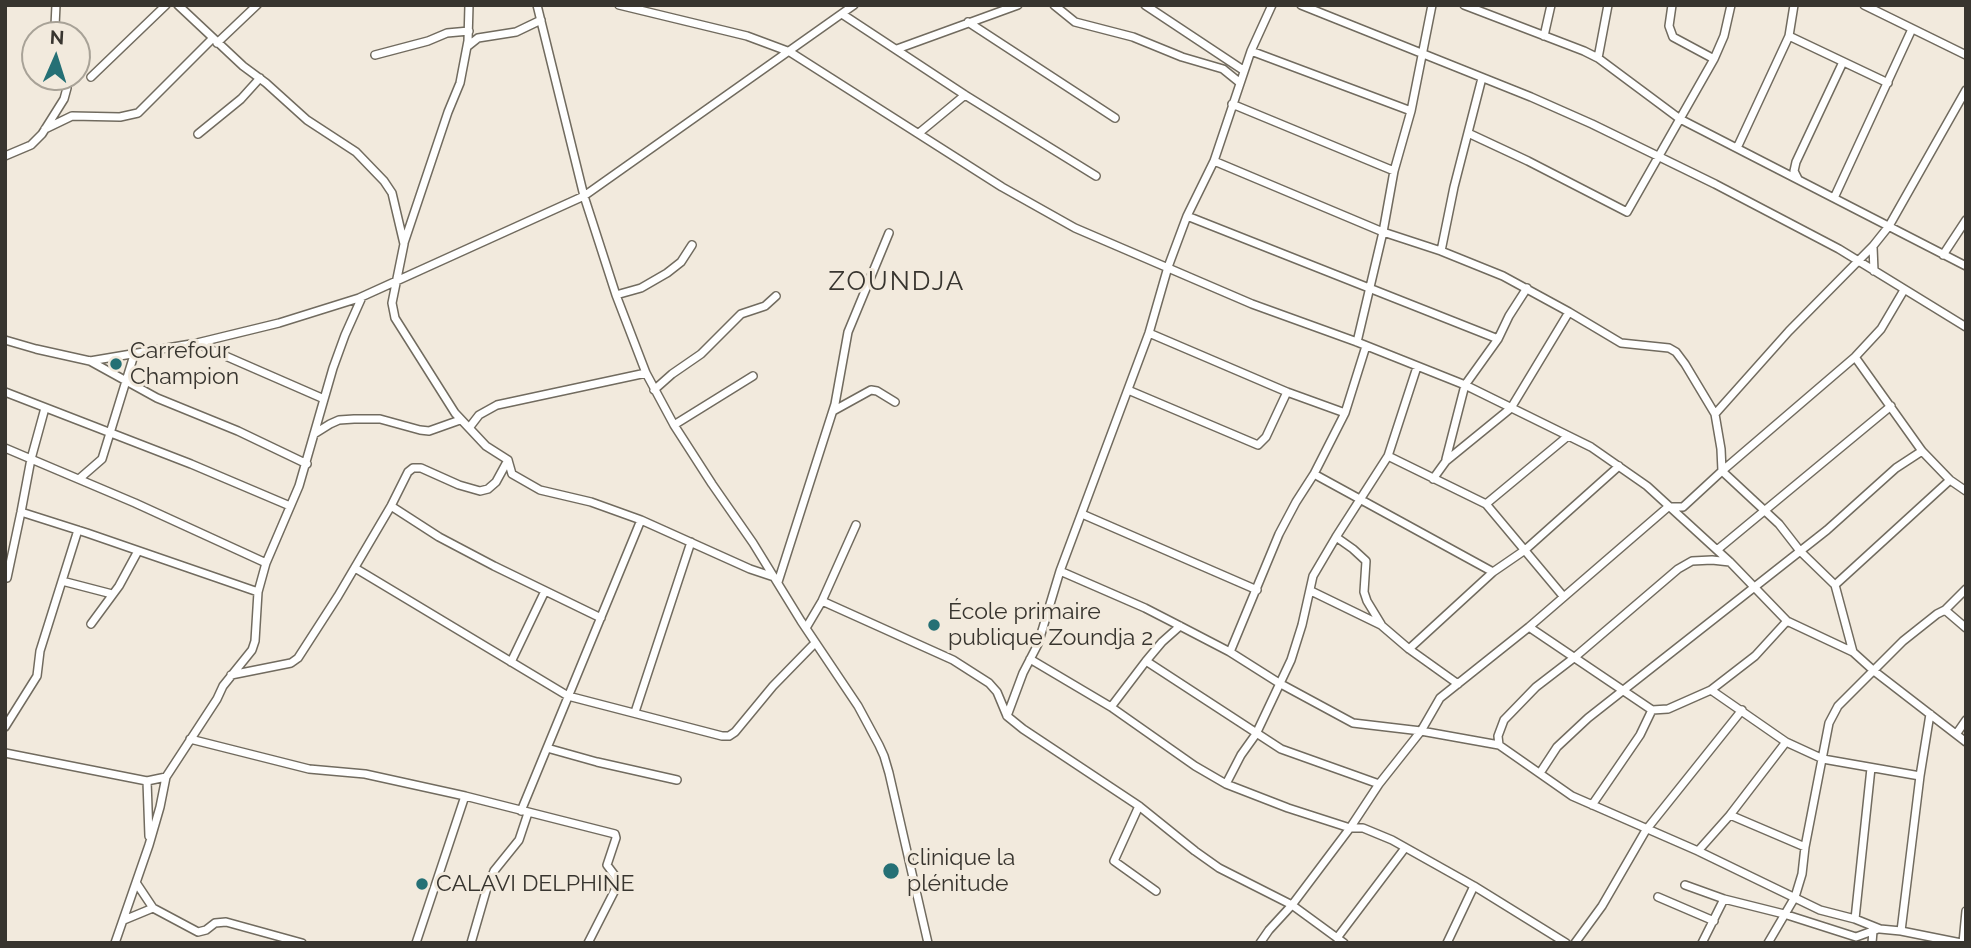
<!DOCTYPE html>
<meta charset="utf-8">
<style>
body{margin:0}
#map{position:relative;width:1971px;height:948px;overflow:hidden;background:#f2eadd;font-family:Raleway,sans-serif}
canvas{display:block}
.frame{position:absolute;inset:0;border:7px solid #38352f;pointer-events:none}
.north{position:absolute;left:21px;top:21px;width:70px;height:70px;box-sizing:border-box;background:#f2eadd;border:2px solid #a8a297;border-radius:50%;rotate:3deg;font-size:19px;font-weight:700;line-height:28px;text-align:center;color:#38352f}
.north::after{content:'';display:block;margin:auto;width:24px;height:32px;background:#257075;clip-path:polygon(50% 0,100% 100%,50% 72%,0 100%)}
</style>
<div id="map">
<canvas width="1971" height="948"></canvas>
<div class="frame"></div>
<div class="north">N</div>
</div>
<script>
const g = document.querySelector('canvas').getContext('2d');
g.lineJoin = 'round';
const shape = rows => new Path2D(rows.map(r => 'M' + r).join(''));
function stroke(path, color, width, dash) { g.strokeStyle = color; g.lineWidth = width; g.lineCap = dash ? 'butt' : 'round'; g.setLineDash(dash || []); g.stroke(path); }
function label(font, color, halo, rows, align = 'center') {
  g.font = font + ' Raleway,sans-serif'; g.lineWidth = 6; g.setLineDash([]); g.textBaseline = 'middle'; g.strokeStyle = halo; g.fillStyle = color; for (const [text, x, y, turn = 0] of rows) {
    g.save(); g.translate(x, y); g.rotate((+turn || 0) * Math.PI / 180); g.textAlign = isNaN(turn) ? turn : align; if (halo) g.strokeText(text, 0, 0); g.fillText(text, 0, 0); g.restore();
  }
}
const minor = shape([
 [56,5,55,26,57,35],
 [178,5,243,66,266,83,307,120,356,152,384,181,392,193,404,244,392,303,395,318,455,413,486,446,508,460,512,474,540,490,591,502,641,520,750,569,774,577],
 [537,5,584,196,616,295,646,373,674,425,712,484,753,543,801,621,858,706,879,745,884,756,889,773,928,943],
 [619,5,747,36,790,52,1002,187,1075,228,1252,304,1357,342,1465,385,1591,447,1647,486,1730,562,1787,621,1853,652,1874,671,1966,742],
 [1054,5,1075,22,1133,37,1182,57,1223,69,1239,82],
 [1145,5,1243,70],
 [1301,5,1531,97,1592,124,1715,184,1839,249,1966,327],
 [1464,5,1584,51,1598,58,1680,119,1966,266],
 [1672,5,1669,26,1673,37,1714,59],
 [1864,5,1966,55],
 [842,14,965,95,1096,176],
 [968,22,1115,118],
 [1544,36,1551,5],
 [1789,36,1888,83],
 [217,43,257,5],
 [468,46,478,38,516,32,541,20],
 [897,49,1018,5],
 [1251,51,1411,111],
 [375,55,428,41,447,33,469,31],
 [1598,58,1608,5],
 [91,77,166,5],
 [1232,104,1394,171],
 [45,129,72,116,120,117,138,113,212,39],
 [919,133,965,95],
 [1468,133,1528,161,1627,212,1714,59,1724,36,1731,5],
 [198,134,241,99,260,78],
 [1737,148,1789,36,1794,5],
 [5,156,31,145,42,134,64,99,67,88,66,77],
 [1214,161,1383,232,1441,251,1503,276,1569,312,1621,343,1669,348,1676,352,1685,364,1715,414,1721,449,1722,471,1779,524,1800,551,1835,585,1853,652],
 [1798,179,1794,171,1796,162,1843,62],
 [1834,198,1912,29],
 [1187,216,1498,339],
 [404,243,448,112,460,83,468,41,469,5],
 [1873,247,1874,271],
 [1441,251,1454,187,1482,78],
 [1943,255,1966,220],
 [616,295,641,288,667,273,681,262,692,245],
 [1149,333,1287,392,1345,413],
 [5,340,36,349,90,361,197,343,279,323,359,298,584,196,854,5],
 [1357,342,1383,232,1394,171,1411,111,1432,5],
 [198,344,324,399],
 [1855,357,1922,451,1950,480,1966,491],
 [90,361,157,398,238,431,307,464],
 [654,390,672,374,701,354,741,314,765,306,776,296],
 [1128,390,1258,445,1266,437,1287,392],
 [5,392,191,464,290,506],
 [833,411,871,390,877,391,895,402],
 [1715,414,1789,331,1873,246,1889,226,1966,90],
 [674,425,753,376],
 [469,428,479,415,497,405,646,373],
 [314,434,330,424,339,420,354,419,380,419,420,430,429,431,460,420],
 [5,448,135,503,266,563],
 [1388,456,1486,504,1563,596],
 [1446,459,1465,385,1498,339,1509,316,1527,288],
 [1314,474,1493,572],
 [79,479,102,459,134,355],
 [1433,479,1446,461,1511,408,1569,312],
 [1486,504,1568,436],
 [391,506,439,537,494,566,601,618],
 [21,512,87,533,258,592],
 [1082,514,1257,590],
 [1336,537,1353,549,1366,561,1364,592,1367,601,1381,624],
 [1717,550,1891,406],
 [355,568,568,696,722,736,729,736,735,732,773,686,815,643],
 [1060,571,1145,608,1180,626,1230,652,1279,683,1353,723,1421,731,1499,745,1572,796,1698,851,1820,910,1855,919,1880,929,1901,931,1961,943],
 [7,578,21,512,31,459,45,408],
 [62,581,112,594],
 [778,582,835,404,848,332,889,233],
 [1835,585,1950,480],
 [1311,591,1381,625,1409,649,1458,684],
 [822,601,953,660,989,683,997,692,1007,716,1023,729,1139,806,1195,851,1219,868,1292,905,1344,943],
 [1945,610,1966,589],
 [91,624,119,586,138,551],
 [1529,627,1652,710,1668,709,1711,690,1755,656,1787,621],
 [806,628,822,601,856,525],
 [1409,649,1493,572,1525,550,1619,466],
 [1230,652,1279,534,1296,502,1314,474,1345,413,1366,346],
 [1030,659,1111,707,1195,766,1226,784,1288,808,1350,828,1363,828,1392,840,1474,886,1566,943],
 [1146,661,1281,749,1379,784],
 [511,662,545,591],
 [231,675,291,663,298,658,338,596,391,506,408,472,413,468,421,468,459,485,480,491,488,489,496,482,508,460],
 [1711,690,1786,742,1823,759,1920,776],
 [1111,707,1146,661,1162,642,1180,626],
 [635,712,691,542],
 [1007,716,1023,673,1038,644,1060,571,1149,333,1168,267,1187,216,1214,161,1251,51,1272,5],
 [5,727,37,676,40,651,78,530],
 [1957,733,1966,720],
 [190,739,309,769,365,774,465,796],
 [1499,745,1498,736,1504,720,1536,687,1575,657,1678,569,1692,561,1712,560,1730,562],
 [547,748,597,762,677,780],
 [5,753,147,781,166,777],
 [1540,773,1557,747,1588,718,1827,530,1896,468,1922,451],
 [147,781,149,836],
 [1226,784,1241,755,1256,734,1291,660,1302,625,1313,576,1336,537,1388,456,1417,367],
 [1592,805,1640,735,1652,710],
 [1139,806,1114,861,1156,891],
 [521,811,641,520],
 [1730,815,1805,847],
 [1698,851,1730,815,1786,742],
 [137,884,153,908,198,932,206,930,215,923,226,922,302,943],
 [1685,885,1724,899,1784,914,1856,937,1878,929],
 [1658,897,1714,921],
 [1855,919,1871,768],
 [124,920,153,908],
 [1901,931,1920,776,1930,714],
 [1337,938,1405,848],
 [115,943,149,845,160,807,166,777,217,699,223,686,252,650,255,641,258,592,266,563,299,486,333,368,345,335,362,297],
 [416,943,465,796,615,834,616,838,607,865,616,877,617,886,588,943],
 [471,943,486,891,494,871,519,840,528,813],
 [1260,943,1269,930,1292,905,1350,828,1379,784,1421,731,1440,698,1529,627,1668,507,1683,507,1722,471,1855,357,1881,329,1904,290],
 [1447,943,1474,886],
 [1575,943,1602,906,1646,830,1742,710],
 [1702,943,1724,899],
 [1768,943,1795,897,1802,874,1805,847,1829,723,1838,706,1903,641,1937,614,1945,610,1966,628],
 [1872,943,1873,931],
 [1963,943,1966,911]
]);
const markers = [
 [116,364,7,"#257075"],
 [934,625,7,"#257075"],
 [891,871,9,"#257075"],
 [422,884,7,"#257075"]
];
const poiNames = [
 ["Carrefour",130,351],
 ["Champion",130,377],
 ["École primaire",948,612],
 ["publique Zoundja 2",948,638],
 ["clinique la",907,858],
 ["plénitude",907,884],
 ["CALAVI DELPHINE",436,884]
];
const quarterNames = [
 ["ZOUNDJA",897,282]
];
stroke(minor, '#716b5f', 10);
stroke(minor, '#fff', 7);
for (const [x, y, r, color] of markers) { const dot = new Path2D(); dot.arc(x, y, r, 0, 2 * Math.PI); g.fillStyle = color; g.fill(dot); stroke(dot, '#f2eadd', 2.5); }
label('23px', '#38352f', '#f2eadd', poiNames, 'left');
g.letterSpacing = '2px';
label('26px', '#38352f', '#f2eadd', quarterNames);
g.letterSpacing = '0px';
</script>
